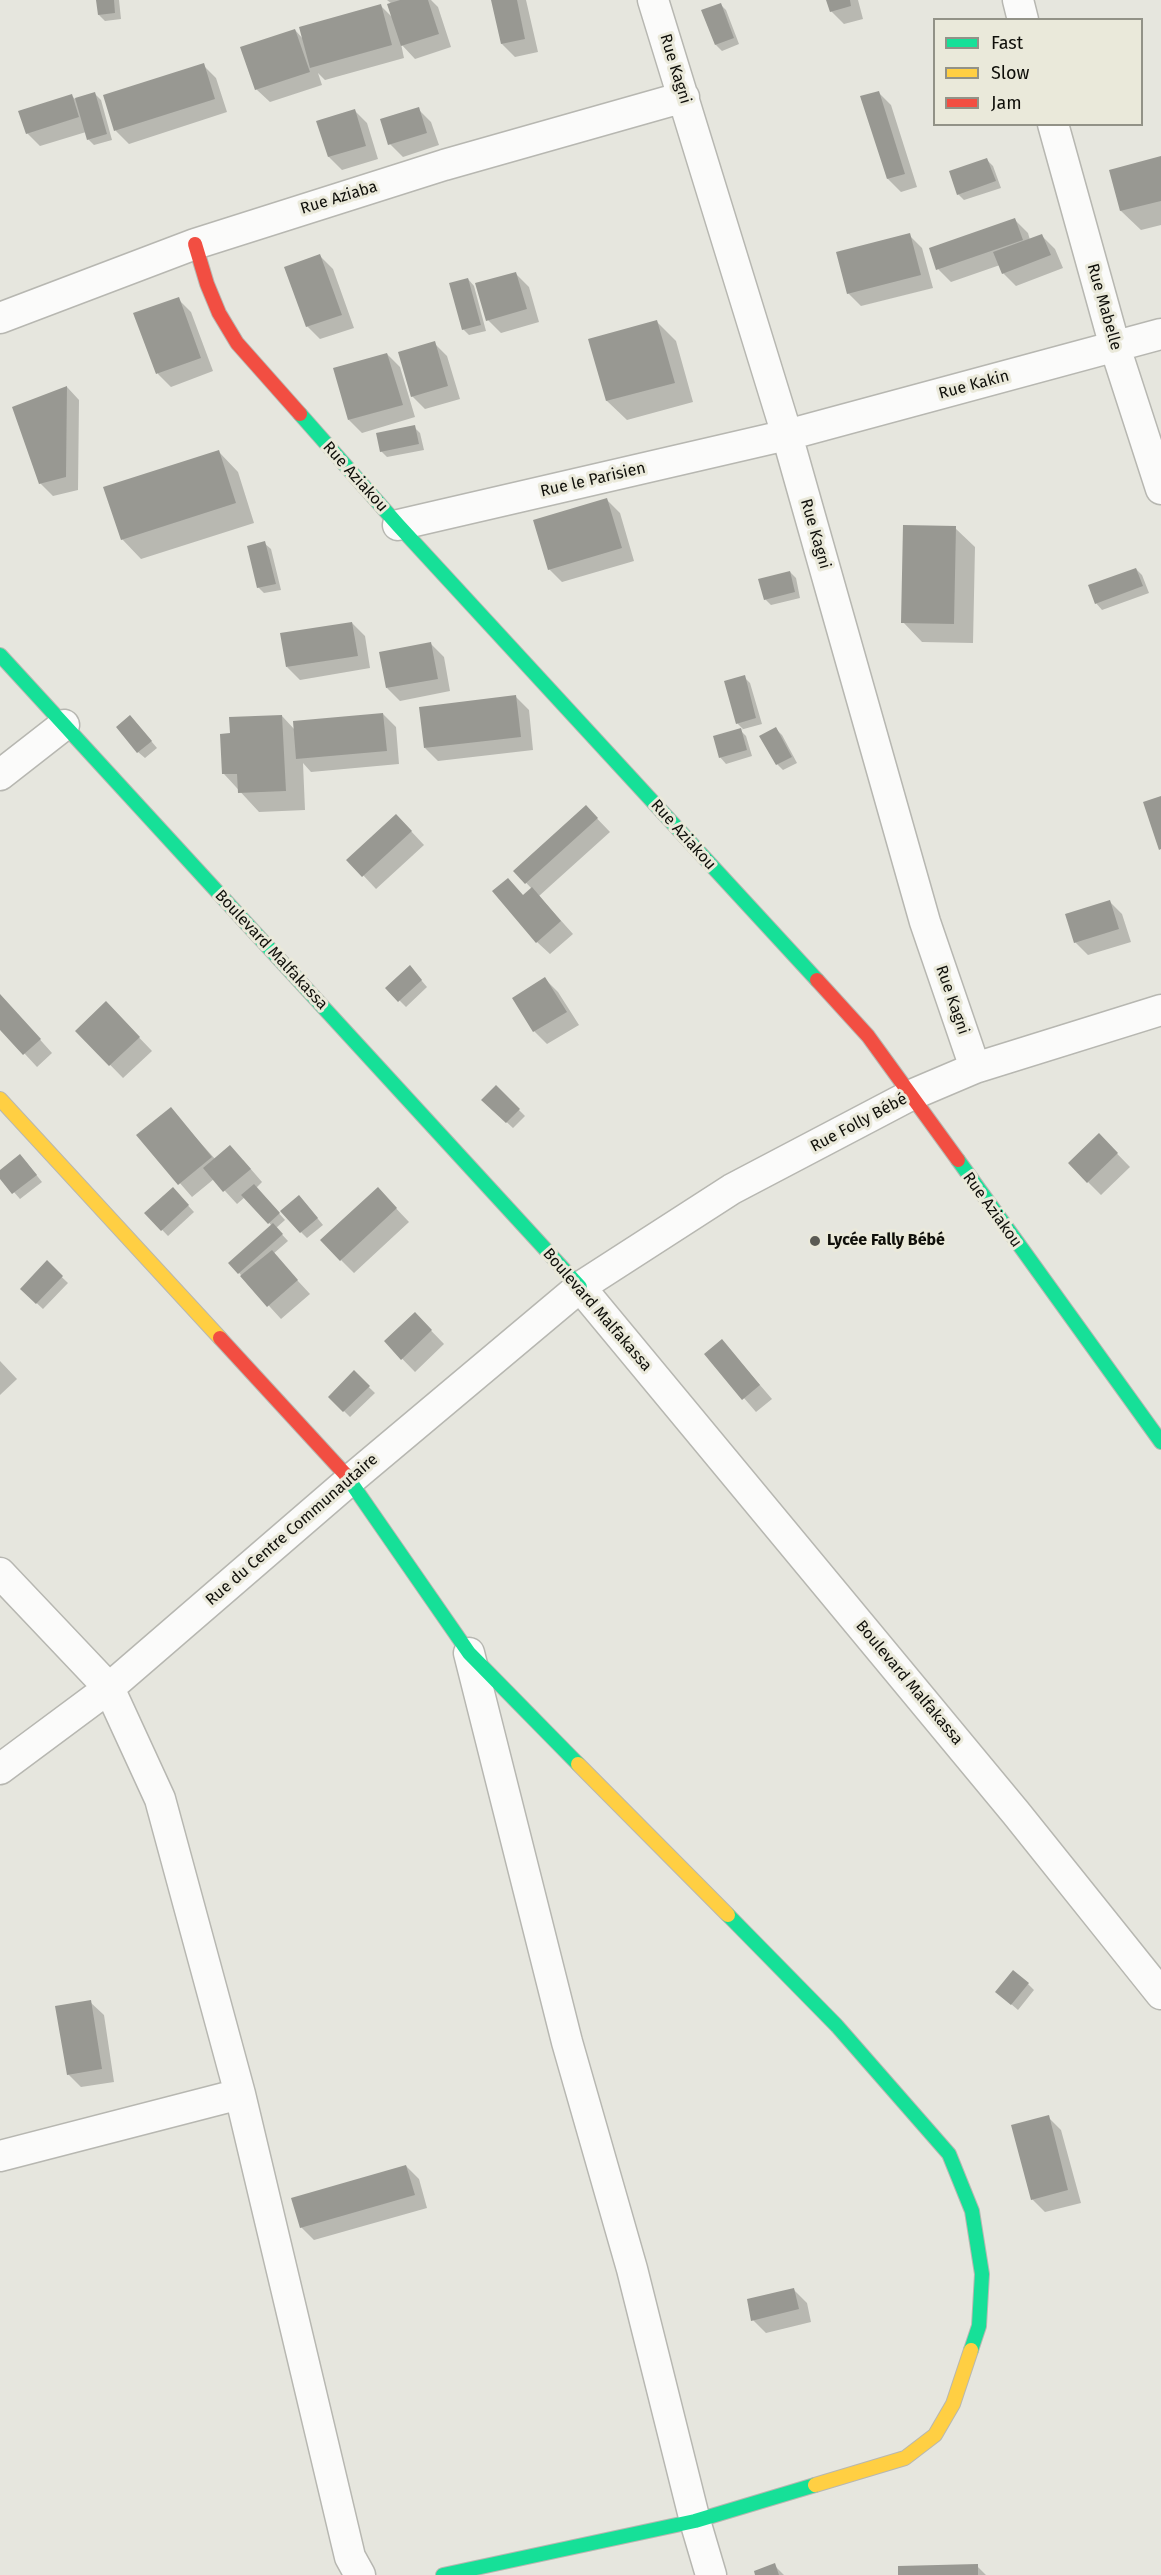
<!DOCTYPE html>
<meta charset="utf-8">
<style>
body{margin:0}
#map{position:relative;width:1161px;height:2575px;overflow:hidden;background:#e6e6de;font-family:"Fira Sans",sans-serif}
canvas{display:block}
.legend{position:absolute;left:933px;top:18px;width:210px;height:108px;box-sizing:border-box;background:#eae9da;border:2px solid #929287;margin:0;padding:8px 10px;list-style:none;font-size:18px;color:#0f0f0a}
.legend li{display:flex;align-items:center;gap:12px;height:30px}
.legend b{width:30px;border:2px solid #929287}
</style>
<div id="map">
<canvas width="1161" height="2575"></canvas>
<ul class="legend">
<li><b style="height:8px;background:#16e098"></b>Fast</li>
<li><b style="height:8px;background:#ffcf43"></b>Slow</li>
<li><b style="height:8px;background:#f24e42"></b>Jam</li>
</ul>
</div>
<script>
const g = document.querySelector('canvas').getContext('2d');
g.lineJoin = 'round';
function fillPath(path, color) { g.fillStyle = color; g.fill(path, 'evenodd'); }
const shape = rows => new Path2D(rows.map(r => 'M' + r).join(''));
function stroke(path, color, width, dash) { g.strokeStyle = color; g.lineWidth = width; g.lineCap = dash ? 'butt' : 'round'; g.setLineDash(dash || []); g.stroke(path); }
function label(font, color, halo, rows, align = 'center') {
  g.font = font + ' "Fira Sans",sans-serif'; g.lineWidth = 6; g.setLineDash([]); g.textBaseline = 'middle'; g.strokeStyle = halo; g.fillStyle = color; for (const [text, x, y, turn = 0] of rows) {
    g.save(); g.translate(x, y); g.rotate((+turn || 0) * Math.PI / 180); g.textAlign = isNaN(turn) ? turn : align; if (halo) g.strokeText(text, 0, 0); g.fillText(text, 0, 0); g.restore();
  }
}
const shadow = shape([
 [98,0,119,0,121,19,105,21,99,15],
 [387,0,431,0,438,7,451,47,415,59,401,44,404,58,325,80,318,73,322,85,270,102,256,89,295,30,304,40,381,6,394,19,392,4],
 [492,0,526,0,538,52,515,57,502,44],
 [828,0,858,0,863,19,844,24,831,11],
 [720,4,726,10,739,44,722,51,716,45],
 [203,65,216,78,227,112,129,144,116,131,105,96],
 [878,92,891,105,917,187,901,192,888,179],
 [95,94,101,100,112,140,94,145,88,139,86,132,40,146,27,133,72,96,75,99],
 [418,109,431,122,439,145,403,157,390,144],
 [354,110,367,123,378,159,342,170,329,157,318,122],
 [1161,158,1161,225,1141,230,1121,211,1111,171],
 [987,160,993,166,1001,188,964,200,958,194],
 [1015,220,1028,233,1030,240,1042,236,1055,249,1063,268,1016,286,1003,273,1000,265,951,282,938,269],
 [909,235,922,248,933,288,861,306,848,293],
 [320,256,333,269,354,328,320,339,307,326],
 [516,274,529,287,539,322,501,333,488,320],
 [468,279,474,286,486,331,469,335,463,329],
 [178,299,191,312,213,371,171,387,158,374,135,314],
 [657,322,676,341,693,402,627,420,607,401,590,340],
 [434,343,447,356,460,399,425,409,412,396],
 [387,354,400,367,415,417,362,433,349,420],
 [67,387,79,400,78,490,53,496,40,483],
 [414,427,420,433,424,450,387,457,381,451],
 [219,452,238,472,254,523,141,559,122,539],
 [607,500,620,513,634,561,562,582,549,569],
 [955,528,975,547,973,643,922,642,903,622],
 [264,543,271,549,281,590,264,593,258,587],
 [1136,569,1142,575,1149,593,1102,610,1096,603],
 [790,572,796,578,800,598,771,605,765,599],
 [352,623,365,636,370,668,300,680,287,667],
 [431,644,444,657,450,691,400,701,387,688],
 [744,677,750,683,762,724,740,730,746,736,752,756,726,764,720,757,714,737,743,729,737,723],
 [516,697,529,710,533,750,438,761,425,748],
 [383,714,396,727,399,764,311,772,303,763,305,810,259,812,224,774,231,735,282,716,295,730],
 [136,723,157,748,145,758,138,752],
 [776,729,782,735,797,763,783,770,777,764],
 [586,807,610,832,539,896,573,934,550,954,537,942,524,896,532,889,515,871],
 [409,829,424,845,376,889,349,860],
 [1109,901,1122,914,1131,942,1088,955,1075,942],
 [416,974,427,987,406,1007,387,988],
 [545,979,558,992,579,1025,547,1044,534,1031,514,998],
 [0,995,52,1053,37,1067,0,1027],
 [106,1003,152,1051,123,1078,77,1031],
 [496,1087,525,1116,513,1128,483,1100],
 [170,1109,215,1159,243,1160,262,1182,256,1188,285,1220,276,1228,288,1241,273,1254,310,1294,281,1319,230,1263,272,1226,245,1197,237,1204,214,1179,192,1197,138,1135],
 [1099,1135,1130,1167,1101,1195,1088,1182],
 [26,1162,42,1182,20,1199,0,1176,0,1172],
 [173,1189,194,1212,168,1236,146,1213],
 [390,1202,409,1222,354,1273,341,1260],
 [305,1203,323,1225,307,1238,301,1232],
 [47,1263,68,1283,43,1309,28,1295],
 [415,1314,444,1344,415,1372,386,1342],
 [722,1341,772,1399,756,1412,706,1354],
 [0,1361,17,1379,0,1395],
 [354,1373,375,1393,350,1417,330,1397],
 [1028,1984,1034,1990,1018,2010,1003,1997],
 [90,2002,104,2015,114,2082,81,2087,68,2074],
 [1048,2117,1061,2130,1081,2203,1045,2212,1032,2199],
 [406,2166,419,2179,427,2208,314,2240,301,2227],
 [794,2290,807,2303,811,2322,766,2333,753,2320],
 [774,2565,784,2575,757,2575],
 [977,2566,986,2575,899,2575]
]);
const building = shape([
 [96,0,114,0,115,13,98,15],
 [400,0,428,0,439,34,401,46,387,4],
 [491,0,517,0,525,39,501,44],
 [826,0,850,0,851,6,830,12],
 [721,3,734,38,715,45,701,10],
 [381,4,392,45,310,68,299,27],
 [295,29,310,72,255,90,240,47],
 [204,63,215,99,114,131,103,95],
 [879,91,905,174,887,179,860,96],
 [95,92,107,134,87,140,75,98],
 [72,94,79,117,26,134,18,111],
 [419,107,427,133,388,145,380,119],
 [355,109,366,146,328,157,316,121],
 [1161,156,1161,201,1120,211,1109,170],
 [987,158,996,181,957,195,949,171],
 [1015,218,1023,240,936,270,929,248],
 [910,233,921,275,847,294,836,252],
 [1042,234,1051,255,1002,274,993,252],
 [320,254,342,315,306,327,284,267],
 [516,272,527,309,486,321,475,283],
 [468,278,481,325,462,330,449,283],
 [179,297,201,358,156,374,133,313],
 [657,320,675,383,606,401,588,339],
 [435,341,448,386,411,397,398,352],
 [387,353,403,405,348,420,333,368],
 [67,386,66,477,39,484,12,407],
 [415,425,419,444,380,452,376,433],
 [219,450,236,503,121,540,103,487],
 [607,498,622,548,548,570,533,520],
 [903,525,956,526,954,624,901,623],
 [265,541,276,584,257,588,247,546],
 [1136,568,1143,586,1095,604,1088,585],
 [790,571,795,592,764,600,758,579],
 [352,622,358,656,286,667,280,633],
 [431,642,438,679,386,688,379,652],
 [745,675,756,718,736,724,724,681],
 [516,695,521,737,424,748,419,707],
 [383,713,387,751,296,759,293,721],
 [130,715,152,741,137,753,116,727],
 [282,715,286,791,238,793,237,774,222,774,220,734,230,733,229,717],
 [776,727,792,757,776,765,759,736],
 [741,728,747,750,719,758,713,736],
 [1161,796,1161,849,1159,850,1143,802],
 [586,805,598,818,525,884,513,871],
 [396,814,412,831,362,877,346,860],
 [508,878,523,895,532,887,561,921,536,943,492,891],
 [1110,900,1119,929,1074,943,1065,914],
 [410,965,422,980,398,1002,385,988],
 [545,977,567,1012,533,1032,512,998],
 [0,994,41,1039,23,1055,0,1030],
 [106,1001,140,1037,109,1066,75,1031],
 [496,1085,520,1109,506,1123,481,1100],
 [171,1107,212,1157,178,1185,136,1135],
 [1099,1133,1118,1153,1087,1183,1068,1163],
 [230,1145,251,1169,223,1192,203,1168],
 [20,1154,37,1175,12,1194,0,1179,0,1170],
 [254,1184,280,1213,268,1224,241,1195],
 [173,1187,189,1205,161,1231,144,1213],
 [378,1187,397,1208,340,1261,320,1240],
 [299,1195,318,1218,300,1233,280,1211],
 [273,1223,283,1234,238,1274,228,1263],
 [272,1250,298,1280,267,1307,240,1276],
 [47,1260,63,1276,36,1304,20,1289],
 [415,1312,432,1330,401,1360,384,1341],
 [722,1339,760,1385,742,1400,704,1354],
 [354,1370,370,1386,343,1412,328,1397],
 [1013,1970,1029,1983,1011,2005,995,1992],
 [91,2000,102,2069,67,2075,55,2006],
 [1049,2115,1068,2190,1031,2200,1011,2125],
 [406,2165,415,2195,300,2228,291,2198],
 [794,2288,799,2309,751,2321,747,2299],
 [775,2563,779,2575,755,2575,754,2571],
 [978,2564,978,2575,898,2575,898,2566]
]);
const street = shape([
 [653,0,787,435,925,922,975,1068],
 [1018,0,1023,20],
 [1053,124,1115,347,1161,489],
 [0,318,195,244,444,165,684,97],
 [398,525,787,435,1161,334],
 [0,775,64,725],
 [580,1287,1016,1813,1161,1994],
 [0,1573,109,1688,160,1799,240,2094,350,2557,360,2575],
 [469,1653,567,2042,632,2269,695,2521,711,2575],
 [0,1769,109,1688,350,1480,580,1287,732,1189,909,1096,975,1068,1161,1010],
 [0,2156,240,2094]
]);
const fast = shape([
 [300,414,398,525,817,980],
 [0,655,580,1287],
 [958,1160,1161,1442],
 [345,1474,469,1653,578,1764],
 [728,1915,837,2026,949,2154,972,2211,982,2274,979,2326,971,2350],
 [443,2575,695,2521,815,2485]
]);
const slow = shape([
 [0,1099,220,1338],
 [578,1764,728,1915],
 [815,2485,905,2458,935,2435,953,2404,971,2350]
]);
const jam = shape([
 [195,244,207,284,219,313,237,343,300,414],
 [817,980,868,1036,958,1160],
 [220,1338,345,1474]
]);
const markers = [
 [815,1241,6,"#5a5a54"]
];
const streetNames = [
 ["Rue Kagni",675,69,73],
 ["Rue Aziaba",339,198,-17],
 ["Rue Mabelle",1104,307,74],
 ["Rue Kakin",974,385,-15],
 ["Rue Aziakou",355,477,48],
 ["Rue le Parisien",593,480,-13],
 ["Rue Kagni",815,534,74],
 ["Rue Aziakou",683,835,48],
 ["Boulevard Malfakassa",271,950,47],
 ["Rue Kagni",952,1000,71],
 ["Rue Folly Bébé",859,1123,-28],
 ["Rue Aziakou",992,1210,54],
 ["Boulevard Malfakassa",597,1310,49],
 ["Rue du Centre Communautaire",292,1530,-41],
 ["Boulevard Malfakassa",909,1683,50]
];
const poiNames = [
 ["Lycée Fally Bébé",827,1241]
];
fillPath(shadow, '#0003');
fillPath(building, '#989892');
stroke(street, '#b7b7b1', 33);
stroke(fast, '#b7b7b1', 16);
stroke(slow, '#b7b7b1', 16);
stroke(jam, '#b7b7b1', 16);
stroke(street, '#fbfbfa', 30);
stroke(fast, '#16e098', 14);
stroke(slow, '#ffcf43', 14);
stroke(jam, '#f24e42', 14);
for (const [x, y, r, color] of markers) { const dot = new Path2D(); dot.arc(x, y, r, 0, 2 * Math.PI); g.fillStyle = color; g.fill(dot); stroke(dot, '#eae9da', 2); }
label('16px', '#0f0f0a', '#eae9da', streetNames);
label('bold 16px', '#0f0f0a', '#eae9da', poiNames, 'left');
</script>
